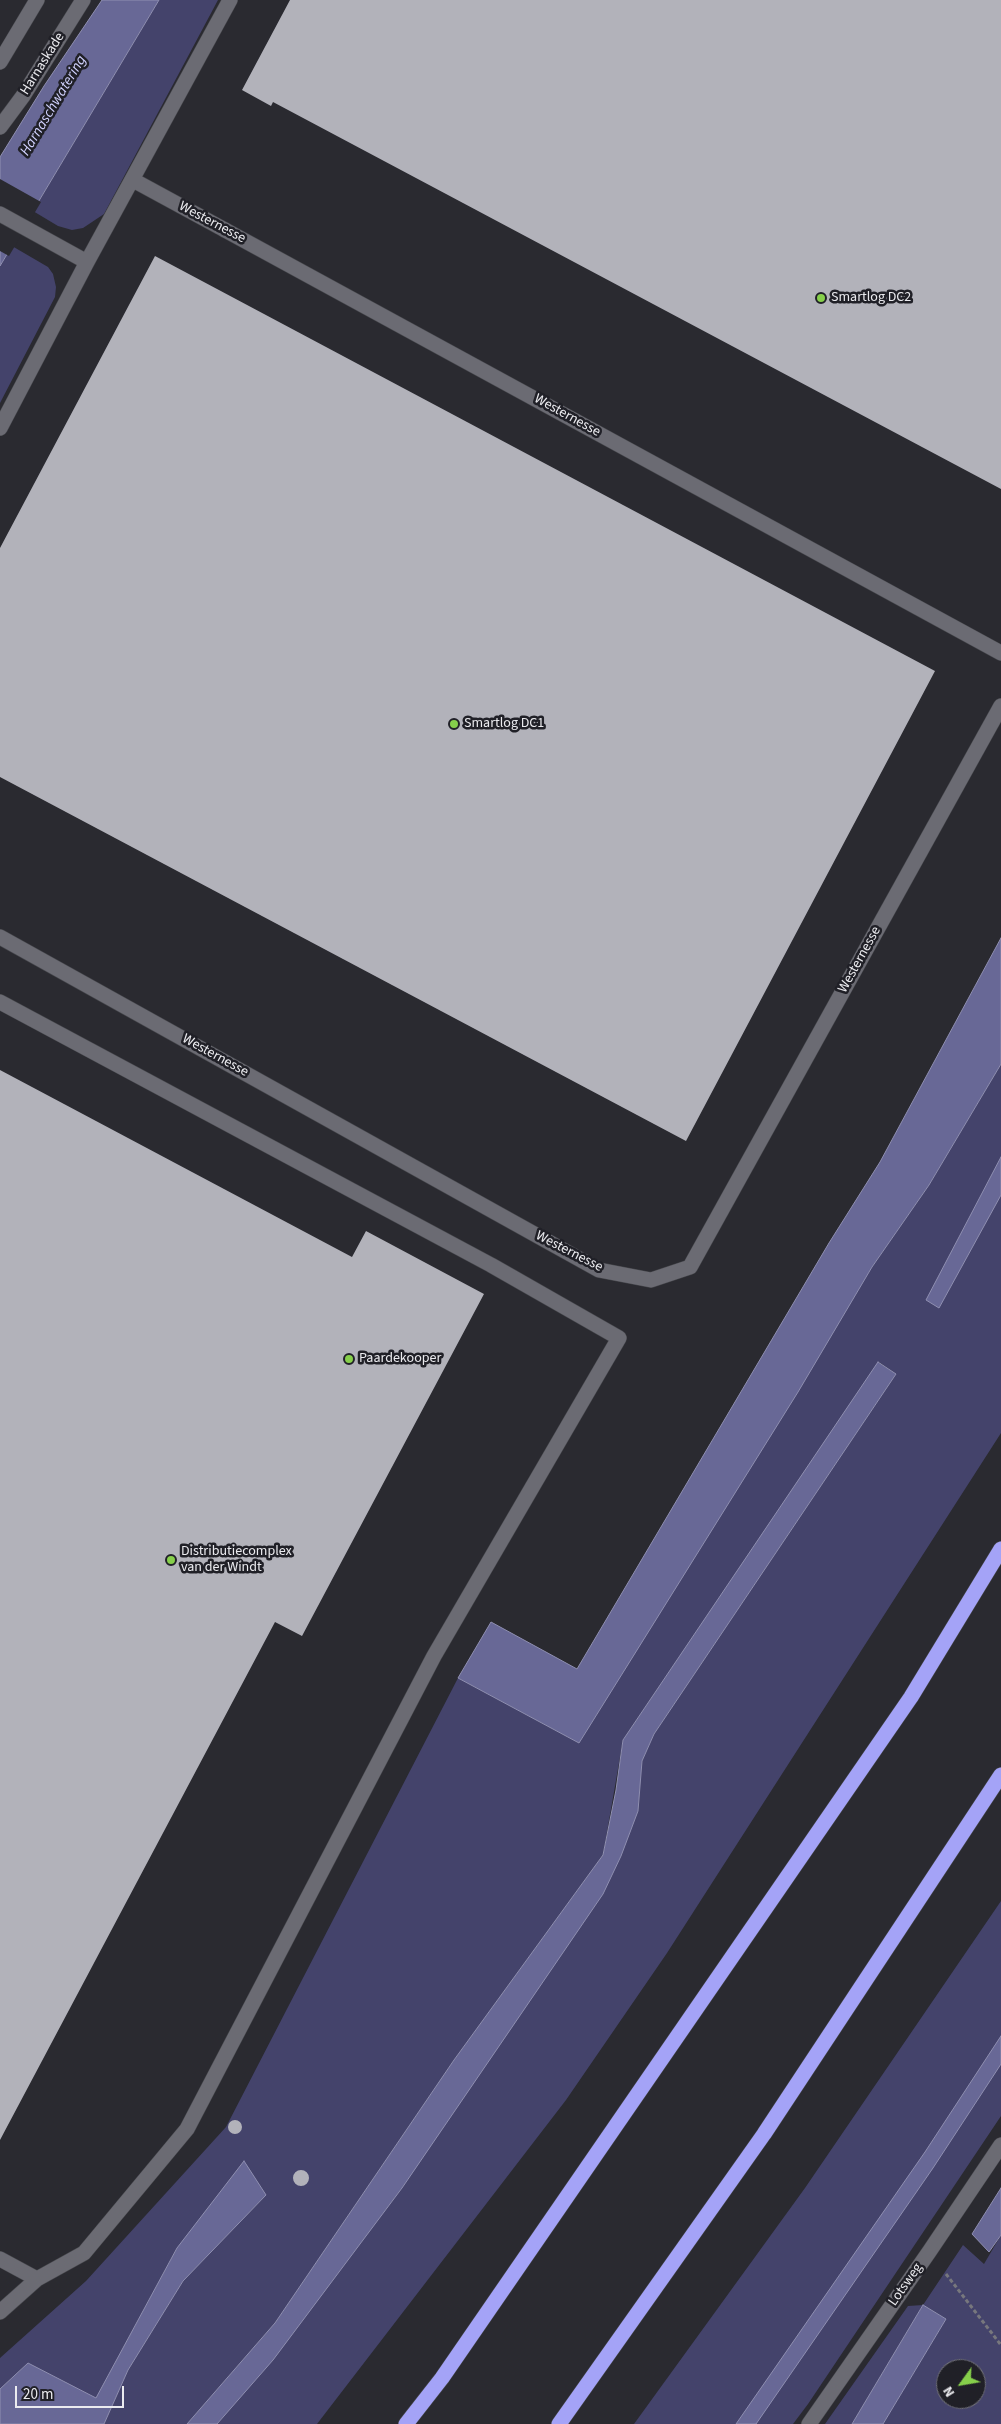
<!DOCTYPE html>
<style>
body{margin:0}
#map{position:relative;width:1001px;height:2424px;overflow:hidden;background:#2a2a30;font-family:"Source Sans 3",sans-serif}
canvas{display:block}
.north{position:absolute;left:936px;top:2359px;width:50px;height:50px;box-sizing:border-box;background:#202027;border:1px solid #717177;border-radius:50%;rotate:238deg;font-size:14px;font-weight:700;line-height:20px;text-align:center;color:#ebebef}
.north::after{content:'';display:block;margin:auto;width:18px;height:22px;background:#86cf4b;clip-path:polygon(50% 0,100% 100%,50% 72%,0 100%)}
.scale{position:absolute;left:15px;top:2386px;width:109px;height:22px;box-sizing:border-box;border:2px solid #ebebef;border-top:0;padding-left:6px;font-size:15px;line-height:18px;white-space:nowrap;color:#ebebef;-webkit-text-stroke:4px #202027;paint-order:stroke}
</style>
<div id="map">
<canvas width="1001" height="2424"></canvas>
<div class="north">N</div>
<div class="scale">20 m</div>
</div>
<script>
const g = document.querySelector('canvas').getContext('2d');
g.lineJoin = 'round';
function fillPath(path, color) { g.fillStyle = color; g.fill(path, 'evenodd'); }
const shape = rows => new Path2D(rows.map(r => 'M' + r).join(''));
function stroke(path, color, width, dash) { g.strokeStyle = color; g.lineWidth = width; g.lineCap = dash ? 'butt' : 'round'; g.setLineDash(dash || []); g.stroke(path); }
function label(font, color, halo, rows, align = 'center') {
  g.font = font + ' "Source Sans 3",sans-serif'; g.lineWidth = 5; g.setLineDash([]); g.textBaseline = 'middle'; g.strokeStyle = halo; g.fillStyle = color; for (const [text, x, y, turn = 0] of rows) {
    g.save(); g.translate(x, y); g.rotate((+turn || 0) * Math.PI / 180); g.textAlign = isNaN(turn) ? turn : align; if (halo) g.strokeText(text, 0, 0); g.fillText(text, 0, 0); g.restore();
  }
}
const green = shape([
 [159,0,218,0,104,214,83,228,72,230,58,226,33,211],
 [12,246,48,267,53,274,56,287,55,297,0,403,0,266],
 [1001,1064,1001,1433,667,1953,566,2100,317,2424,217,2424,273,2359,402,2188,638,1811,642,1761,654,1734,896,1374,879,1362,623,1740,603,1855,454,2060,275,2323,187,2424,104,2424,128,2370,183,2281,266,2195,177,2248,96,2399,28,2363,0,2389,0,2358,86,2281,226,2127,458,1678,579,1743,872,1267,929,1185],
 [1001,1901,1001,2116,808,2404,793,2424,634,2424,805,2188],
 [1001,2235,1001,2424,883,2424,946,2319,923,2305,852,2424,825,2424,908,2306,923,2305,963,2245,984,2264],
 [946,2369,976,2369,976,2399,946,2399]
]);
const water = shape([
 [102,0,159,0,0,266,0,157,44,86,102,0],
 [1001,938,1001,1064,929,1185,872,1267,798,1392,579,1743,458,1678,491,1622,577,1669,829,1243,880,1162,1001,938],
 [1001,1157,1001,1195,939,1308,926,1300,1001,1157],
 [878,1362,896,1374,654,1734,642,1761,638,1811,621,1856,603,1894,402,2188,273,2360,217,2424,187,2424,275,2323,454,2060,603,1855,616,1790,623,1740,878,1362],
 [1001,2036,1001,2064,933,2168,756,2424,736,2424,925,2152,1001,2036],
 [244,2161,266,2195,183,2281,128,2370,104,2424,0,2424,0,2389,28,2363,96,2398,177,2248,244,2161],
 [1001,2188,1001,2235,989,2252,972,2234,1001,2188],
 [923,2305,946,2319,883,2424,852,2424,923,2305]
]);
const pier = shape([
 [0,179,41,202,9,256,0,251]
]);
const building = shape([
 [290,0,1001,0,1001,489,273,102,271,106,242,90],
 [155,256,935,671,686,1141,0,777,0,548],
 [0,1070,352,1257,366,1231,484,1294,302,1636,275,1622,0,2140],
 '228 2127a7 7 0 1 1 14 0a7 7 0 1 1-14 0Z',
 '293 2178a8 8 0 1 1 16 0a8 8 0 1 1-16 0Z'
]);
const path = shape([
 [946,2274,1001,2345]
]);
const lane = shape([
 [225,230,1001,653],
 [0,937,599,1270,651,1280,690,1267,1001,706],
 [0,1002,491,1265,619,1338,434,1656,187,2129,84,2253,37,2279,0,2312],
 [0,2259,37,2279]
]);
const street = shape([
 [0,62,37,0],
 [0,127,23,96,83,0],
 [133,180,225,230],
 [0,214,87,262],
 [0,428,87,262,230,0]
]);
const secondary = shape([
 [809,2424,929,2252,1001,2145]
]);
const highway = shape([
 [406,2424,442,2378,911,1697,1001,1549],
 [559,2424,764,2134,1001,1775]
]);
const markers = [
 [821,298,5,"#86cf4b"],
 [454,724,5,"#86cf4b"],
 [349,1359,5,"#86cf4b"],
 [171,1560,5,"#86cf4b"]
];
const streetNames = [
 ["Harnaskade",43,64,-58],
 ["Westernesse",212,223,28],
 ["Westernesse",567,416,29],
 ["Westernesse",860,960,-61],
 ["Westernesse",215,1056,29],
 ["Westernesse",569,1252,27],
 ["Lotsweg",906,2285,-55]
];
const poiNames = [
 ["Smartlog DC2",831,298],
 ["Smartlog DC1",464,724],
 ["Paardekooper",359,1359],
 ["Distributiecomplex",181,1552],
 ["van der Windt",181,1568]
];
const waterNames = [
 ["Harnaschwatering",54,106,-59]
];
fillPath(green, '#44436b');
fillPath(water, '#686896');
stroke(water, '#8f8fb1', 1);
fillPath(pier, '#2a2a30');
fillPath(building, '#b2b2ba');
stroke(lane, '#46474c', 16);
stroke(street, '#46474c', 16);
stroke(secondary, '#46474c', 16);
stroke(highway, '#46474c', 16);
stroke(path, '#77777d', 3, [4, 2.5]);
stroke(lane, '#6b6b73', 15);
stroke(street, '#6b6b73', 15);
stroke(secondary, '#6b6b73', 15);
stroke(highway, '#a4a3f7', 15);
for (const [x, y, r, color] of markers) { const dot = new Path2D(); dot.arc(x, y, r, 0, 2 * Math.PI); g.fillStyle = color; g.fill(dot); stroke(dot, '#202027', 2); }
label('14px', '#ebebef', '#202027', streetNames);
label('14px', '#ebebef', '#202027', poiNames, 'left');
label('italic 15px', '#d1d2fe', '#202027', waterNames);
</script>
